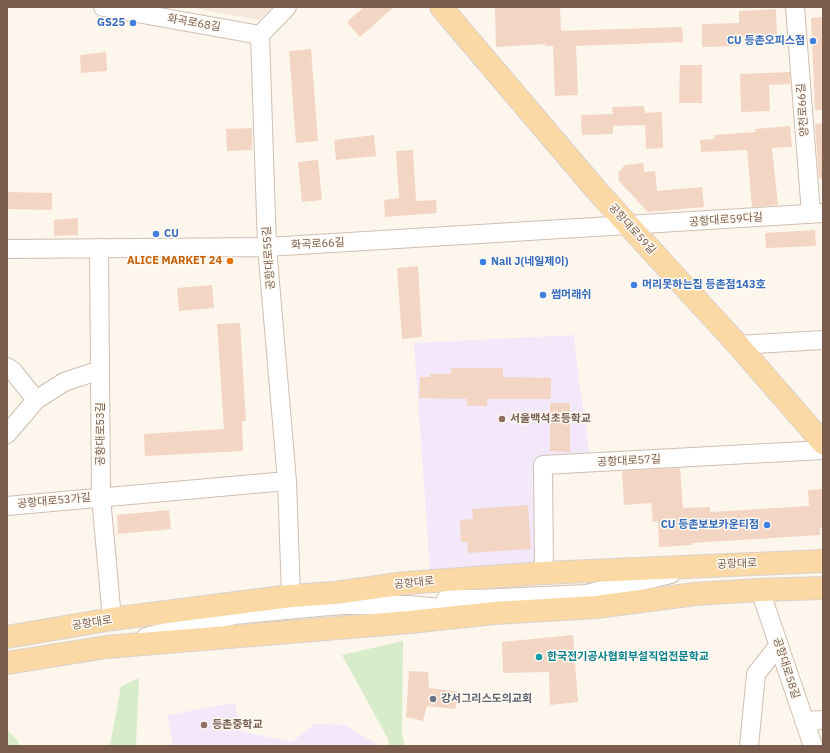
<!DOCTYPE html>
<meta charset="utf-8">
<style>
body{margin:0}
#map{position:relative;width:830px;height:753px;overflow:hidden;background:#fdf6ec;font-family:"IBM Plex Sans",sans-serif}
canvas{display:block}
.frame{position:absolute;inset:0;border:8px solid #7a5c4d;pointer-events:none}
</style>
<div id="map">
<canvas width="830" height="753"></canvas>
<div class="frame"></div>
</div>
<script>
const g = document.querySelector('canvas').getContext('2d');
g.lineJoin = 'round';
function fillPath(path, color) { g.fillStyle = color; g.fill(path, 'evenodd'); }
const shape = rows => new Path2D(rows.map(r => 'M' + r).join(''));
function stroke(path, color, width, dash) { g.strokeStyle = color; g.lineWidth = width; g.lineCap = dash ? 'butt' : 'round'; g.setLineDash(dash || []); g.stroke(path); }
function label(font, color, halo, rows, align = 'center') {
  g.font = font + ' "IBM Plex Sans","Noto Sans KR",sans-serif'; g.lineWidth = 3; g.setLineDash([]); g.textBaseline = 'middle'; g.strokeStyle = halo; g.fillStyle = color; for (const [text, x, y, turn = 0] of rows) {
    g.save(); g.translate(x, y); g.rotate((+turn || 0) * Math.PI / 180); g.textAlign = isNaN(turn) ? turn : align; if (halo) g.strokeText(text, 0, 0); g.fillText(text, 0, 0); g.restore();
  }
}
const residential = shape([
 [189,7,272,7,259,20]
]);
const education = shape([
 [574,335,579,382,590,455,534,458,539,563,430,571,414,343],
 [235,703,241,731,292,742,314,724,345,725,380,746,173,746,167,715]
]);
const green = shape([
 [403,641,402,734,405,746,389,746,389,741,342,655],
 [139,678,136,746,110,746,121,686],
 [7,730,18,741,19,746,7,746]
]);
const building = shape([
 [364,7,394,7,360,37,347,22],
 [495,7,521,7,521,8,560,7,561,31,682,27,683,42,576,46,578,95,555,96,553,46,545,46,545,44,496,47],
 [776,9,777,35,740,37,740,46,702,47,702,24,739,23,739,11],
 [823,17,823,110,815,110,811,18],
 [311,49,318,141,296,143,289,51],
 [106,52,107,71,81,73,80,55],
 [680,65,702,65,702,103,679,103],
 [790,72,790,84,769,85,770,111,741,112,740,74],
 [644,106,645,113,662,112,663,148,646,149,645,125,613,126,613,134,582,135,581,115,613,114,612,107],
 [823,123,823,179,819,179,815,124],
 [790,126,792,147,772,148,778,205,752,207,747,150,701,152,700,140,715,139,714,135,755,132,755,129],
 [252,128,252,150,227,151,226,129],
 [374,135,376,156,336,160,334,140],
 [413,150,416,201,436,200,437,213,385,217,384,200,399,198,396,151],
 [318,160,322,200,302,202,298,162],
 [643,163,644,172,655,171,657,191,702,187,704,207,648,212,619,181,618,173,625,165],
 [7,192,52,193,52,210,7,209],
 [78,218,78,235,54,236,54,220],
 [815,230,816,246,766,248,765,233],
 [418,266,422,337,402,339,397,268],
 [212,285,214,308,179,311,177,288],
 [240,323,246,421,242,421,243,451,145,456,144,434,224,429,217,324],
 [451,368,503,368,503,377,551,378,551,399,487,399,487,406,467,406,467,399,419,398,420,377,430,377,430,374,451,374],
 [550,403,570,403,570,452,550,451],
 [680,468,683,508,710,507,710,512,809,506,808,490,823,489,823,527,820,528,820,535,692,543,692,545,659,547,658,521,653,522,651,503,624,505,622,471],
 [528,505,531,549,468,553,467,542,461,542,460,520,473,519,472,509],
 [169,510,171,529,118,534,117,515],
 [573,635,578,702,550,705,549,672,503,673,502,642],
 [409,671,428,672,429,688,461,692,455,709,427,706,423,721,406,717]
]);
const minor = shape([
 [103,7,260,35],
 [795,7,811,214],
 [260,35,267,247,287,481,291,596],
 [260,35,287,7],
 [99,248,101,497,112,619],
 [7,249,267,247,823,213],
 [738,345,823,340],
 [7,367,13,371,36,400],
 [7,434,36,400,64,382,100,370],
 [7,506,287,481],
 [544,573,543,465,823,450],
 [760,590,813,746],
 [446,599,478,599,586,594,671,574],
 [146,637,234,615,318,607,345,605,409,605,463,610],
 [804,721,823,720],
 [749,746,756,674,778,646]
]);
const major = shape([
 [441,7,598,192,738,345,823,443],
 [7,637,112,619,291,596,335,593,406,583,544,573,823,561],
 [7,663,106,647,410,622,494,613,596,607,695,594,760,590,823,588]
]);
const markers = [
 [133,23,4,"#3f7fe0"],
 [813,41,4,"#3f7fe0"],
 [156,234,4,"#3f7fe0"],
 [230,261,4,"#e8710a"],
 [483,262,4,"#3f7fe0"],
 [634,285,4,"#3f7fe0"],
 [543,295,4,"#3f7fe0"],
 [502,419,4,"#8d6e63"],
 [767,525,4,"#3f7fe0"],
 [539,657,4,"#0f9aa8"],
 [433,699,4,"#6b7280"],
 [204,725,4,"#8d6e63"]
];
const shopNames = [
 ["GS25",125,23,"right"],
 ["CU 등촌오피스점",805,41,"right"],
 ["CU",164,234],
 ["Nail J(네일제이)",491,262],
 ["머리못하는집 등촌점143호",642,285],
 ["썸머래쉬",551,295],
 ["CU 등촌보보카운티점",759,525,"right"]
];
const streetNames = [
 ["화곡로68길",194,23,10],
 ["양천로66길",803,110,-94],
 ["공항대로59다길",726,220,-4],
 ["공항대로59길",632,229,48],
 ["화곡로66길",318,244,-3],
 ["공항대로55길",269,258,-94],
 ["공항대로53길",101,434,-90],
 ["공항대로57길",629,461,-3],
 ["공항대로53가길",54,501,-5],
 ["공항대로",737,564,-2],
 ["공항대로",414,583,-6],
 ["공항대로",92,623,-9],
 ["공항대로58길",786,668,72]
];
const foodNames = [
 ["ALICE MARKET 24",222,261]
];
const educationNames = [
 ["서울백석초등학교",510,419],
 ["등촌중학교",212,725]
];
const cultureNames = [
 ["한국전기공사협회부설직업전문학교",547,657]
];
const worshipNames = [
 ["강서그리스도의교회",441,699]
];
fillPath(residential, '#f5e8da');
fillPath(education, '#f3e8fa');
fillPath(green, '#d8ecc9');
fillPath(building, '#f3d5c3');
stroke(minor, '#d1beb0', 20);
stroke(major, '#dad1cd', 24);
stroke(minor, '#fff', 18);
stroke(major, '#fbd9a5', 22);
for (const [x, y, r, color] of markers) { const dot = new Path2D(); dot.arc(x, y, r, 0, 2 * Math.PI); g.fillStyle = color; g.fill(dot); stroke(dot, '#fffaf3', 1.5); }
label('bold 11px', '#366cbe', '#fffaf3', shopNames, 'left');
label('11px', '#7a5c4d', '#fffaf3', streetNames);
label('bold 11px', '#c56008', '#fffaf3', foodNames, 'right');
label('bold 11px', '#785e54', '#fffaf3', educationNames, 'left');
label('bold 11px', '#0d838f', '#fffaf3', cultureNames, 'left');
label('bold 11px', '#5b616d', '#fffaf3', worshipNames, 'left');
</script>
